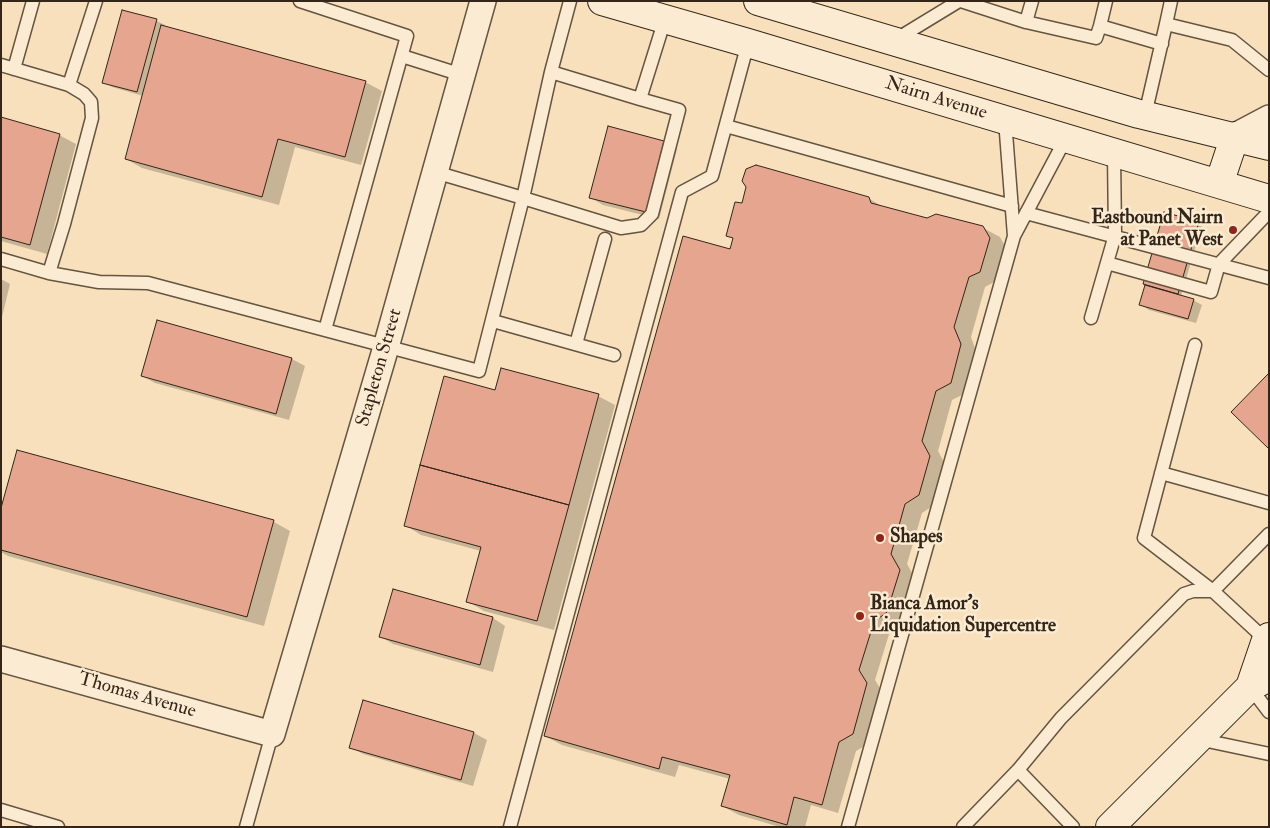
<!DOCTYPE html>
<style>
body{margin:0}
#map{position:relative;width:1270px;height:828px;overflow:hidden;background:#f9e0bc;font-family:"IM FELL Double Pica",serif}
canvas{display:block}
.frame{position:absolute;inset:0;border:2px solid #332517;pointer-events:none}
</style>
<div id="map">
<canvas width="1270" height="828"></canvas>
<div class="frame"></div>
</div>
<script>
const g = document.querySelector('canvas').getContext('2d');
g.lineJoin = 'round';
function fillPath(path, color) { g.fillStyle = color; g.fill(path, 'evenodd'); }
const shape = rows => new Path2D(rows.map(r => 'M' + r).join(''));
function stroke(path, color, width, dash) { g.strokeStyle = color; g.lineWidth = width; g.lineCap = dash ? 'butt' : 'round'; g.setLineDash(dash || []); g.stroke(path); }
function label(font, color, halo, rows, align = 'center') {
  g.font = font + ' "IM FELL Double Pica",serif'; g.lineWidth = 5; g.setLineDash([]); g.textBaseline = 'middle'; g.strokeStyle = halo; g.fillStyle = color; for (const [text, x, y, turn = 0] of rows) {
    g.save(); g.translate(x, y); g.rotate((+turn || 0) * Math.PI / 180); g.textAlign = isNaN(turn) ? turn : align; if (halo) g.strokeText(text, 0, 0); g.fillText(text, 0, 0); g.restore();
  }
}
const shadow = shape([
 [123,12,157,21,165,25,165,27,365,82,382,91,361,165,295,147,279,205,142,168,126,159,143,96,112,87,104,82],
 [1,118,59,135,76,144,47,254,1,241],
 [609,128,664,142,677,149,659,219,603,205,591,198],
 [868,198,885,208,927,219,983,228,1000,237,1006,248,996,281,985,287,971,337,977,354,968,392,952,400,938,451,946,466,936,504,922,513,907,564,916,580,904,621,890,631,875,680,883,693,870,743,856,751,838,813,811,805,805,827,780,827,739,815,722,806,730,779,679,765,675,777,562,745,545,736,731,251,734,239,728,235,743,205],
 [1198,223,1202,225,1181,296,1193,300,1202,305,1196,323,1149,310,1141,305,1147,285],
 [1,279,10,284,2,317,1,317],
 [158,321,292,359,305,366,289,420,155,383,142,376],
 [598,396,615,405,554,630,484,611,467,601,481,551,421,535,405,525],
 [1,512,274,522,290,531,264,626,8,556,1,552],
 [393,591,493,618,505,626,493,672,393,644,381,637],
 [363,701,474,733,487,740,473,786,363,754,350,747]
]);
const building = shape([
 [122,10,157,19,137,92,102,83,122,10],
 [161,25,366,81,345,157,278,139,262,197,125,159,161,25],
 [1,117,60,134,30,245,1,237,1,117],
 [608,126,664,141,646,212,589,198,608,126],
 [756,165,869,197,871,203,927,218,936,214,983,226,990,238,980,272,969,277,954,327,961,344,951,383,936,391,922,441,930,456,919,495,905,504,891,554,900,570,887,612,874,622,859,670,867,683,853,734,839,742,822,805,794,797,787,825,721,806,730,775,662,757,659,769,544,736,683,236,730,249,733,238,726,236,735,202,742,203,746,187,742,181,746,169,756,165],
 [1164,212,1199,222,1178,294,1143,284,1164,212],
 [1145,285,1194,299,1188,319,1139,305,1145,285],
 [157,320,292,358,276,414,141,376,157,320],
 [501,368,599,394,569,505,420,465,444,376,495,390,501,368],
 [1269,373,1269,449,1231,412,1269,373],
 [17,450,274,520,247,617,1,550,1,508,17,450],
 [420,465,569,505,537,621,466,602,481,547,404,526,420,465],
 [393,589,493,617,480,665,379,637,393,589],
 [363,700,474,732,461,780,349,748,363,700]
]);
const lane = shape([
 [570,1,551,72,640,99,665,19],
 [961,1,1026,22],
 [1032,1,1026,22,1096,38,1100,26],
 [1106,1,1100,26,1162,44],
 [1166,24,1171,1],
 [895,40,959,1],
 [402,56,462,75],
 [1,65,69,85,84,94,91,102,92,118,64,224,49,273,1,259],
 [14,69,33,1],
 [69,85,96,1],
 [1145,115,1166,24,1232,40,1269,70],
 [1005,120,1014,236],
 [726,126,1012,206],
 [435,172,523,198,551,72],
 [1026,213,1269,278],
 [1107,263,1211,292,1219,264,1269,212],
 [49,273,99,282,148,283,325,330,407,36,300,1],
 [1091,318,1115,235,1114,153],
 [493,321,614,355],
 [325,330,479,371,523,198,621,228,641,225,652,214,679,110,640,99],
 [576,344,605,239],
 [1195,345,1144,538,1213,591,1266,640],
 [1161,473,1269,503],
 [1250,687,1269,712],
 [1198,739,1269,754],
 [1018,770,1073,827],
 [1,810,58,827],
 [246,827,272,734],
 [510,827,682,192,712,176,748,43],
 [848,827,1014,236,1066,138],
 [963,827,1018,770,1061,718,1184,594,1193,591,1213,591,1269,534]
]);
const street = shape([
 [1235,136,1269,118],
 [1,659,272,734,386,347,483,1]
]);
const secondary = shape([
 [602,1,748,43,1269,199],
 [758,1,1139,114,1269,146],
 [1219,184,1235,136],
 [1250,687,1266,640,1269,637],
 [1110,827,1250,687,1269,677]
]);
const markers = [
 [1233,230,5,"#8f2418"],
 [880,538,5,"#8f2418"],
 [860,616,5,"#8f2418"]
];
const streetNames = [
 ["Nairn Avenue",936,99,17],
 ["Stapleton Street",380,368,-74],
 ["Thomas Avenue",137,696,16]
];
const poiNames = [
 ["Eastbound Nairn",1223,219,"right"],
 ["at Panet West",1223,241,"right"],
 ["Shapes",890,538],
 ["Bianca Amor's",870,605],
 ["Liquidation Supercentre",870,627]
];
fillPath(shadow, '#0003');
fillPath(building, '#e5a58f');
stroke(building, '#332517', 1);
stroke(lane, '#645440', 15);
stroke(street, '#645440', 28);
stroke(secondary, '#332517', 30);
stroke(lane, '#fbebd3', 12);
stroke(street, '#fbebd3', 25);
stroke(secondary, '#fbebd3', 28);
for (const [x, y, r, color] of markers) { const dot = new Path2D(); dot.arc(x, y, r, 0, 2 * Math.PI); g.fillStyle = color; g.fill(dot); stroke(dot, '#fbebd3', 2); }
label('19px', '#332517', '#fbebd3', streetNames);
label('bold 19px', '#332517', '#fbebd3', poiNames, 'left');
</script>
